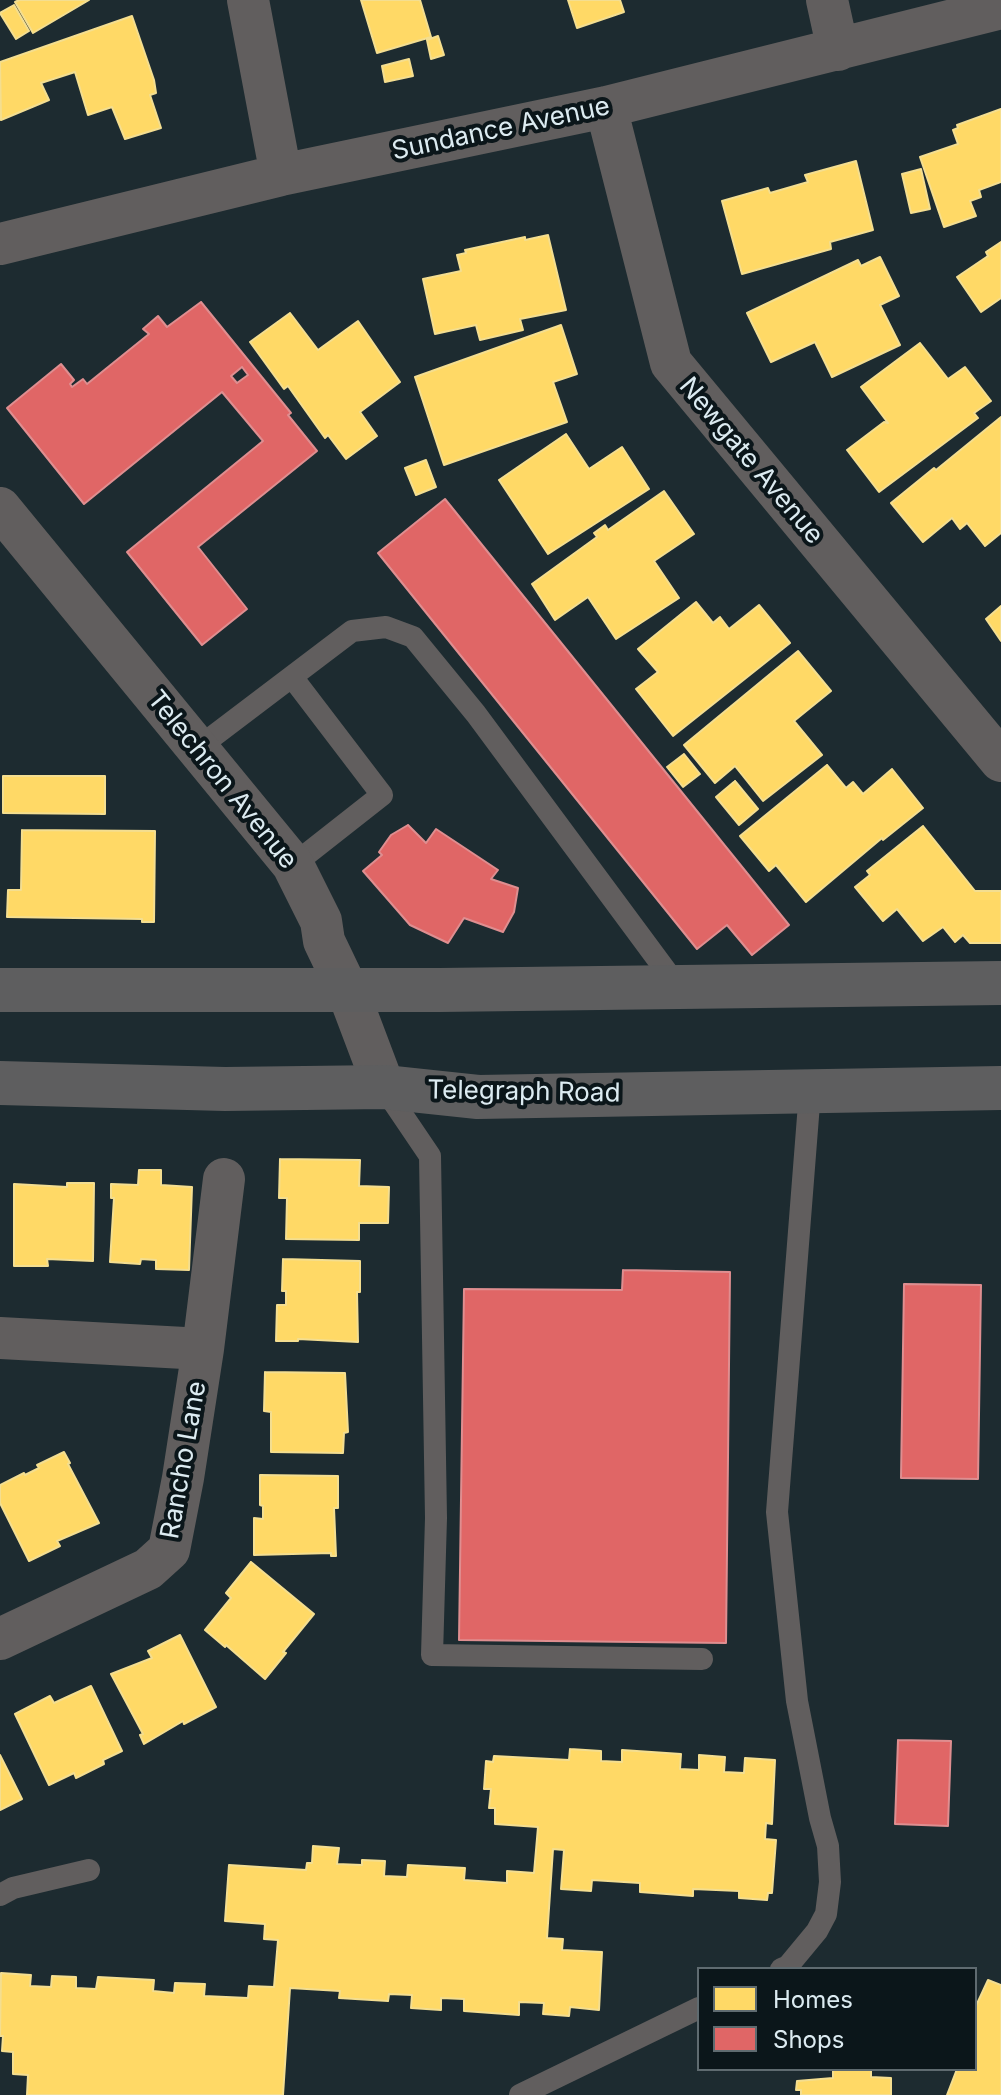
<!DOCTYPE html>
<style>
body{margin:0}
#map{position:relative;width:1001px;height:2095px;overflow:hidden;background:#1d2b30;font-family:Inter,sans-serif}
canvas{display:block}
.legend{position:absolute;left:697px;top:1967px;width:280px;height:104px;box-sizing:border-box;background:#0b161a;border:2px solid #5f6b70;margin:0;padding:10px 14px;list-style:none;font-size:24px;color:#dcebf1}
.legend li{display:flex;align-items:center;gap:16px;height:40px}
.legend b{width:40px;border:2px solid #5f6b70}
</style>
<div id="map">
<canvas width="1001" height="2095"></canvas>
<ul class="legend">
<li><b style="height:22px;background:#ffd966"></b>Homes</li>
<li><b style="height:22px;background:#e06666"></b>Shops</li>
</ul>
</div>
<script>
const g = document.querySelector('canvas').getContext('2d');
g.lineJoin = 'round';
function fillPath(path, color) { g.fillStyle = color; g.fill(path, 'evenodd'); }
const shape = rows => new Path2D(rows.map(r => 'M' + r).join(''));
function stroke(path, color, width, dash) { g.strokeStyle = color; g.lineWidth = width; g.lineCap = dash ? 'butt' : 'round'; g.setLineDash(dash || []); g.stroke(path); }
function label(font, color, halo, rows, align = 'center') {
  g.font = font + ' Inter,sans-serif'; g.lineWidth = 8; g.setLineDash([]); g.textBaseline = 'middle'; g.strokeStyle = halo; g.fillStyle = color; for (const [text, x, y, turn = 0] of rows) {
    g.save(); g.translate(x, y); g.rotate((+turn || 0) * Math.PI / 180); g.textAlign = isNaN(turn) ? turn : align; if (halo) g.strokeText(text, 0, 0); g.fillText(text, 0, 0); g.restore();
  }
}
const homes = shape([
 [19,0,89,0,33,33,15,2,19,0],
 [361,0,420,0,431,37,377,53,361,0],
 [568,0,620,0,624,12,577,28,568,0],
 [14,5,29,31,16,39,0,13,14,5],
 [132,16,154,80,156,93,150,95,161,128,125,139,112,107,88,115,75,72,41,83,49,100,1,120,0,62,132,16],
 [438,36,444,55,431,59,427,40,438,36],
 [409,59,413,76,385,82,382,66,409,59],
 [1001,109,1001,182,979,190,981,197,970,201,976,216,944,227,920,157,958,144,953,130,958,128,957,125,1001,109],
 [856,161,873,230,830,242,831,249,742,274,722,201,768,188,770,193,808,182,805,175,856,161],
 [921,169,930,209,911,213,902,174,921,169],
 [548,235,566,310,520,319,523,330,480,340,476,325,435,334,423,279,461,271,457,255,466,253,465,250,525,237,525,240,548,235],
 [1001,242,1001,298,981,312,957,277,988,256,986,252,1001,242],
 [880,257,899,296,880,305,900,345,832,377,815,342,771,362,747,313,858,260,861,266,880,257],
 [290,313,318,350,358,321,400,382,360,412,377,436,346,459,328,435,325,438,288,386,284,389,250,342,290,313],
 [561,325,577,374,553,382,567,422,444,465,415,377,561,325],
 [920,343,948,379,965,367,991,401,974,413,978,418,879,492,847,450,884,422,888,423,861,387,920,343],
 [1001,417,1001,533,985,546,967,523,960,529,952,518,923,542,891,503,934,468,936,470,1001,417],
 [566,434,589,469,622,447,649,489,548,554,499,480,566,434],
 [426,460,436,487,416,495,405,468,426,460],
 [664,491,694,534,654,561,679,598,616,639,588,597,555,620,532,584,597,537,594,533,605,525,608,530,664,491],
 [696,602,713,623,720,617,729,629,759,605,790,643,673,736,636,689,658,672,638,649,696,602],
 [1001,606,1001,641,986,619,1001,606],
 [798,651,831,691,794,721,822,755,763,801,735,766,715,783,684,745,798,651],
 [684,754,700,774,683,787,667,767,684,754],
 [827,765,846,788,853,782,863,794,892,769,923,808,883,840,882,838,806,902,776,865,769,871,740,836,827,765],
 [3,776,105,776,105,814,3,813,3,776],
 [735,781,758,809,739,825,716,797,735,781],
 [923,826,975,891,1001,891,1001,943,970,943,963,935,955,942,943,927,923,941,897,909,883,921,855,887,870,875,867,871,923,826],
 [22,830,155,831,154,922,142,922,142,919,7,917,8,890,21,890,22,830],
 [280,1159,360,1160,359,1186,389,1187,388,1223,359,1223,359,1240,286,1239,287,1198,279,1198,280,1159],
 [139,1170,161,1170,161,1185,192,1187,189,1270,156,1269,156,1260,141,1259,140,1264,110,1262,114,1198,111,1198,111,1184,138,1185,139,1170],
 [67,1183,94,1183,93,1261,47,1259,48,1266,14,1266,14,1184,67,1187,67,1183],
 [283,1259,360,1261,360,1292,357,1292,358,1342,298,1339,298,1341,276,1341,277,1305,286,1305,286,1291,282,1291,283,1259],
 [265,1372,345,1373,348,1432,344,1433,343,1453,271,1452,271,1412,264,1411,265,1372],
 [64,1452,70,1463,68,1464,99,1523,57,1541,60,1546,29,1561,0,1503,0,1485,24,1473,25,1475,39,1468,37,1465,64,1452],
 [260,1475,338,1476,338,1508,334,1508,336,1556,331,1556,331,1553,254,1555,254,1518,263,1519,263,1506,260,1505,260,1475],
 [251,1562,314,1614,283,1652,286,1653,265,1679,226,1645,225,1647,205,1630,231,1598,226,1593,251,1562],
 [180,1635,216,1707,184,1724,183,1721,144,1744,140,1735,143,1734,111,1674,152,1658,148,1651,180,1635],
 [91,1686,122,1751,103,1760,104,1764,76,1778,74,1773,49,1785,15,1714,50,1696,54,1703,91,1686],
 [570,1749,601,1751,601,1761,622,1762,622,1750,681,1754,680,1769,699,1770,699,1755,725,1757,724,1772,744,1773,745,1758,775,1760,772,1824,766,1823,765,1839,776,1840,772,1893,768,1893,767,1900,739,1898,739,1891,693,1889,693,1896,640,1892,640,1883,592,1880,591,1891,561,1889,564,1850,553,1849,547,1938,563,1939,562,1950,602,1952,599,2010,570,2007,569,2016,543,2014,544,2003,519,2002,519,2015,464,2011,464,1999,441,1998,441,2010,411,2008,412,1995,389,1994,388,2001,339,1998,340,1991,290,1988,283,2095,27,2095,28,2075,13,2074,13,2052,2,2051,3,2036,0,2036,1,1973,31,1975,30,1986,51,1987,52,1976,76,1977,76,1988,96,1989,98,1977,154,1980,153,1991,174,1993,175,1983,205,1984,204,1996,248,1998,249,1986,274,1987,278,1940,264,1939,265,1924,225,1921,229,1865,306,1870,307,1863,312,1863,313,1846,339,1848,337,1864,362,1865,362,1860,385,1861,384,1876,407,1877,408,1865,465,1868,464,1880,507,1883,507,1871,534,1873,538,1827,495,1824,495,1808,489,1808,491,1789,484,1789,486,1761,493,1762,494,1756,569,1760,570,1749],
 [0,1755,22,1799,0,1810,0,1755],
 [988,1980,1001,1985,1001,2095,947,2095,957,2069,975,2069,975,2008,988,1980],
 [833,2069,871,2069,871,2077,891,2078,891,2095,801,2095,801,2090,796,2090,797,2081,833,2078,833,2069]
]);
const shops = shape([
 [201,302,291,413,288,415,317,451,198,547,247,609,202,645,127,552,263,441,222,392,84,504,7,408,61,364,74,380,70,384,72,387,83,379,87,384,149,334,143,329,158,316,167,327,201,302],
 [242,367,248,375,237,383,231,376,242,367],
 [445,499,789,925,752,955,727,925,697,949,378,553,445,499],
 [408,825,426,843,436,829,498,870,491,879,518,888,514,912,503,932,464,918,448,943,410,925,363,871,382,855,379,852,391,835,408,825],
 [623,1270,730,1272,726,1643,459,1640,464,1289,622,1290,623,1270],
 [904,1284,981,1285,978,1479,901,1478,904,1284],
 [898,1740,951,1741,948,1826,895,1824,898,1740]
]);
const service = shape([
 [292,677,382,795,293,865],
 [199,747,352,631,386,627,413,637,476,714,678,987],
 [384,1088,430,1156,436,1518,432,1655,702,1659],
 [0,1895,13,1888,89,1870],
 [781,1969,788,1966,817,1931,826,1914,830,1882,828,1846,820,1818,797,1701,777,1512,810,1091],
 [520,2095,699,2008]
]);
const minor = shape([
 [248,0,281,175],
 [827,0,838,50],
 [606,107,671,363,1001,761],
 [0,244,281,175,606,107,1001,8],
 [0,508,293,865,321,921,324,941,347,989,384,1087],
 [0,1338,203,1349],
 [0,1639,148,1569,169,1550,183,1478,203,1349,224,1179]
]);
const primary = shape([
 [0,990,440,990,1001,983],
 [0,1083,225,1089,384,1087,478,1097,1001,1088]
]);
const streetNames = [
 ["Sundance Avenue",501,129,-12],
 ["Newgate Avenue",751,461,50],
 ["Telechron Avenue",222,780,51],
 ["Telegraph Road",524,1092,1],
 ["Rancho Lane",184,1460,-80]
];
fillPath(homes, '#ffd966');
stroke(homes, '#f4de90', 2);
fillPath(shops, '#e06666');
stroke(shops, '#df8e90', 2);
stroke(service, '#615e5e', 22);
stroke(minor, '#615e5e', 42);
stroke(primary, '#5e5e5f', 44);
label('26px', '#dcebf1', '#0b161a', streetNames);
</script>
